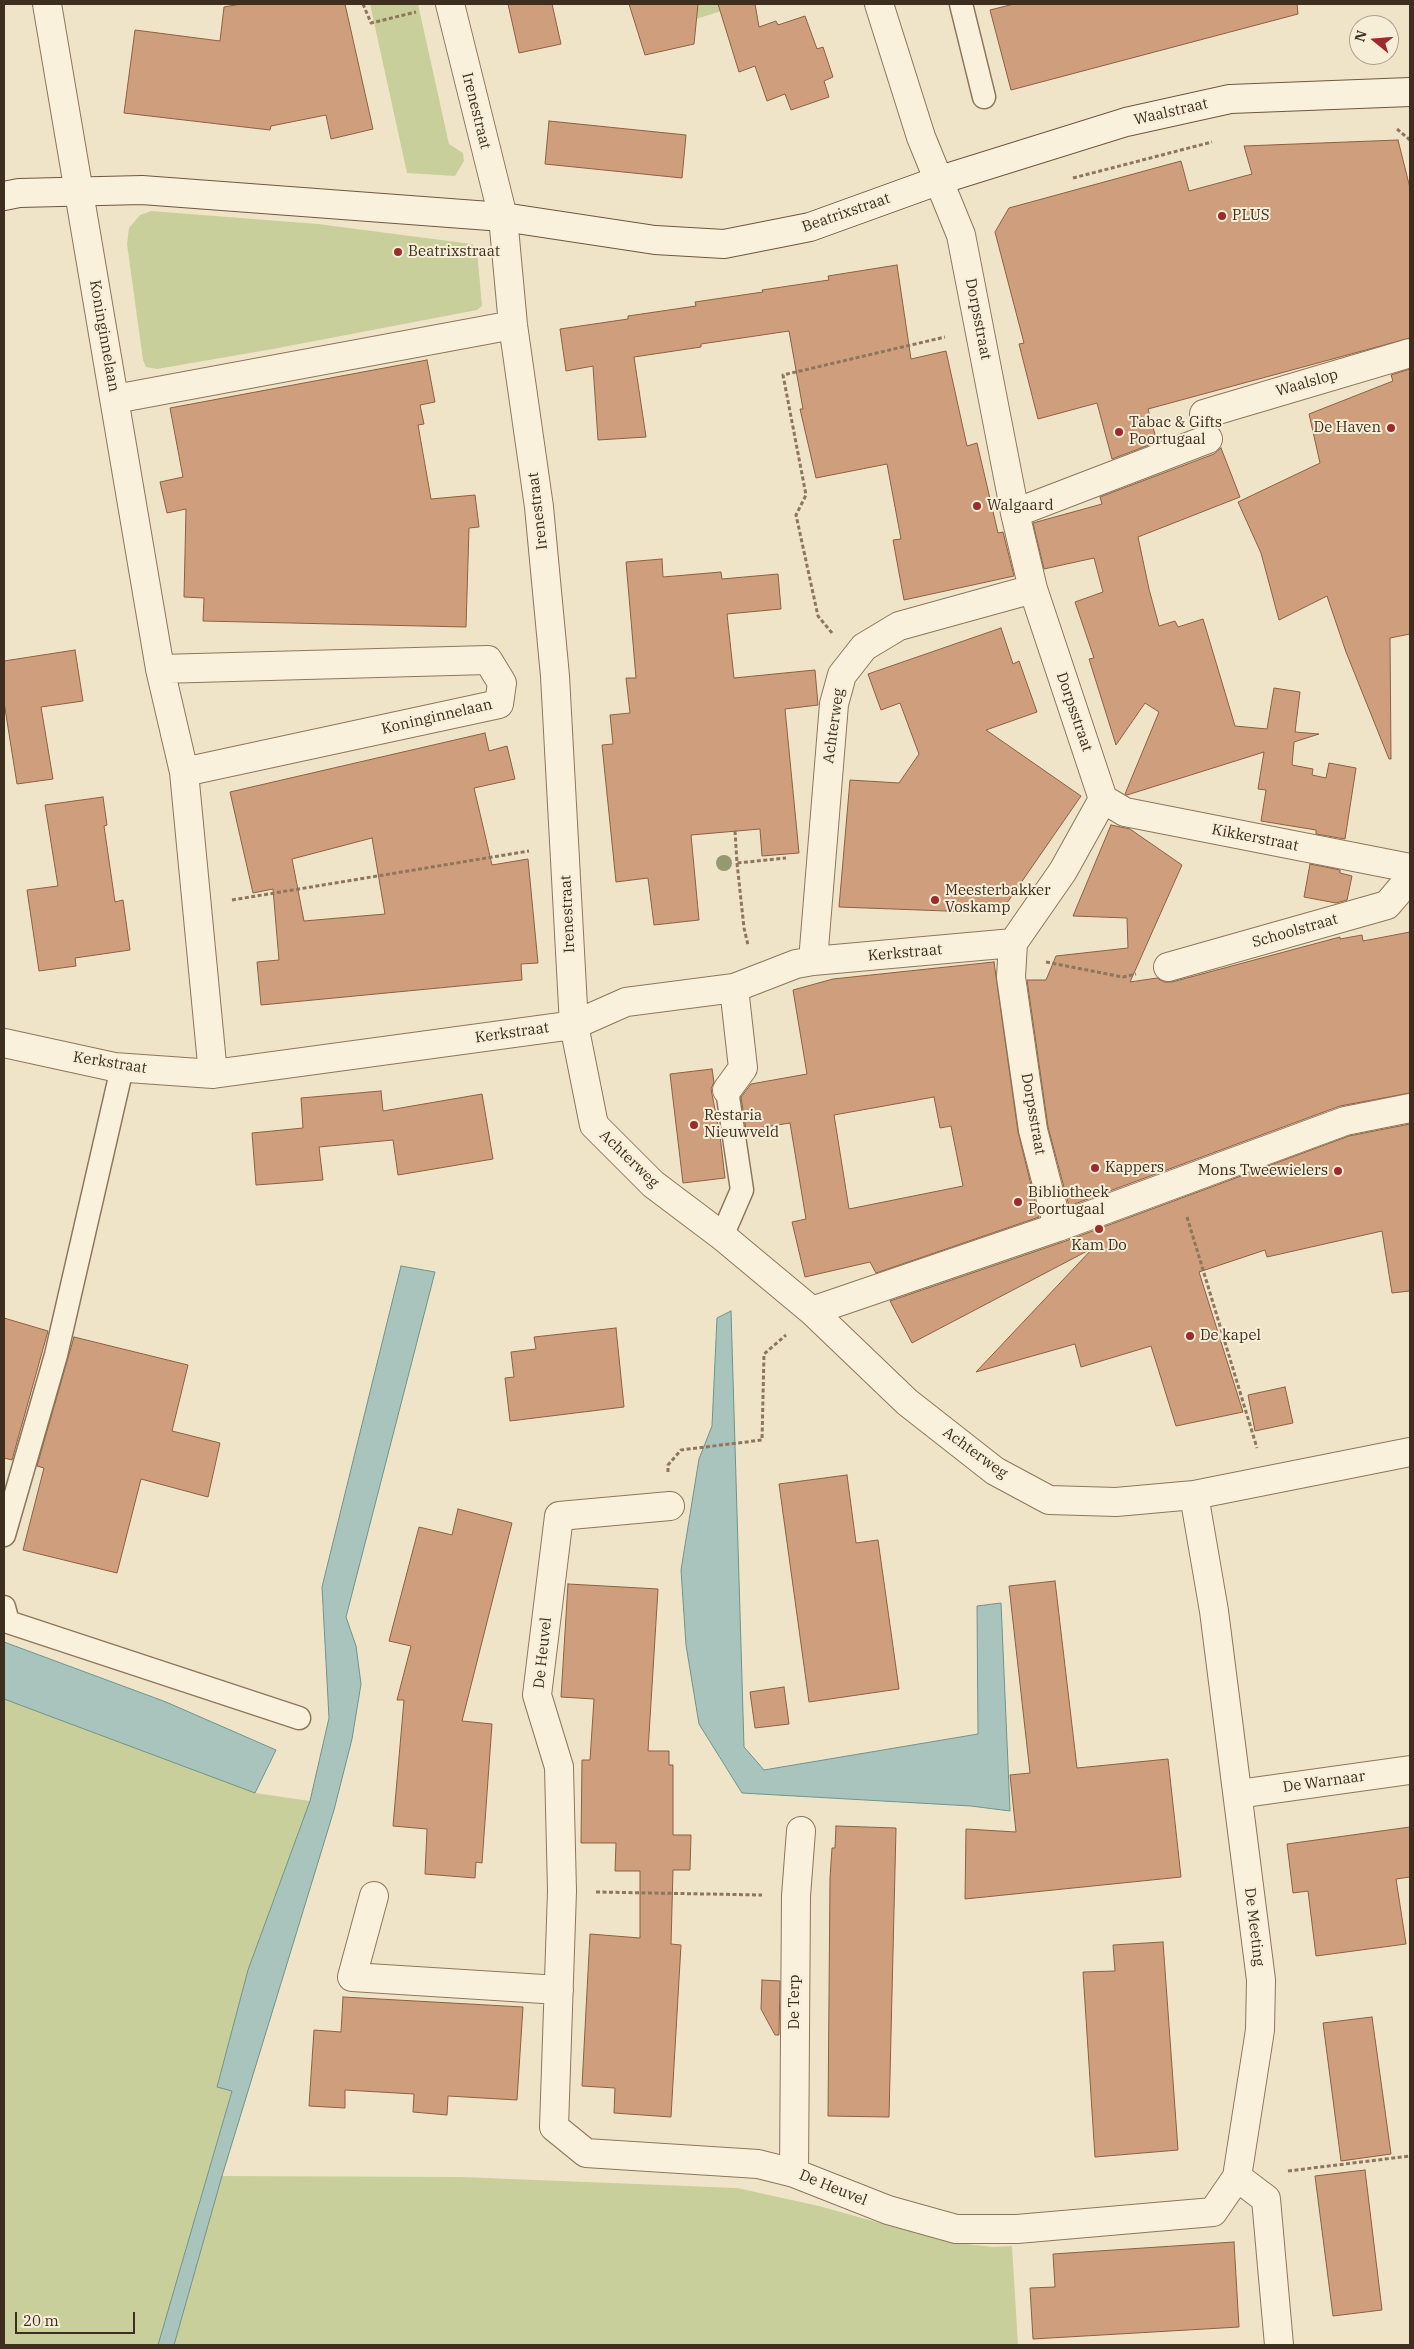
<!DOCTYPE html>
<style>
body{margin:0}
#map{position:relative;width:1414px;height:2349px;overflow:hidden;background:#f0e4c8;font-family:"IBM Plex Serif",serif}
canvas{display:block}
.frame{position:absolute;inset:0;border:5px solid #3d2e20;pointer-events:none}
.north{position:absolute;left:1349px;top:15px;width:50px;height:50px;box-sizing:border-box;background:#f7eed8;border:1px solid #ada18e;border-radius:50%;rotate:287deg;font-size:14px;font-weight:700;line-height:20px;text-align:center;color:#3d2e20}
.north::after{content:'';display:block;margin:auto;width:18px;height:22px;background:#9e2a2b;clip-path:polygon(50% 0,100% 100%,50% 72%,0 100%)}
.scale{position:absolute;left:15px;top:2312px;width:120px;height:22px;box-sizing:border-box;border:2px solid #3d2e20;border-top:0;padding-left:6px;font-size:15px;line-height:18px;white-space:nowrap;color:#3d2e20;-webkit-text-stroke:4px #f7eed8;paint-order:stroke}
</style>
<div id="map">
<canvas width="1414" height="2349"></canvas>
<div class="frame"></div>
<div class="north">N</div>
<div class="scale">20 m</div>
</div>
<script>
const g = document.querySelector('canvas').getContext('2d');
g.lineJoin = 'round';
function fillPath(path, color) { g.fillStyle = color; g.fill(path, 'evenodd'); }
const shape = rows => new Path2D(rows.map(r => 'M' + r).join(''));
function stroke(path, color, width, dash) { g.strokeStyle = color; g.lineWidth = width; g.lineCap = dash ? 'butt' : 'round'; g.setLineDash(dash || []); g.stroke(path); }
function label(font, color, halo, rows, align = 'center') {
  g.font = font + ' "IBM Plex Serif",serif'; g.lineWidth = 4; g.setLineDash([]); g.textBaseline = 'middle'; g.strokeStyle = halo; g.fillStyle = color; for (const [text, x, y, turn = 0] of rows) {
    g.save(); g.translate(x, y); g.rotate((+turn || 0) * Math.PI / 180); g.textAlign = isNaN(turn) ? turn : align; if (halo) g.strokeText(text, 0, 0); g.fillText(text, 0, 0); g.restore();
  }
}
const green = shape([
 [370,4,418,4,449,144,463,153,464,161,455,176,407,173],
 [662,4,744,4,670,27],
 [151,211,318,224,472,244,477,250,482,306,477,310,273,349,157,369,146,367,143,360,127,244,129,228,140,215],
 [4,1699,255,1793,310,1801,248,1970,217,2087,232,2090,158,2345,4,2345],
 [222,2176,462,2177,737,2188,819,2206,948,2242,993,2247,1012,2246,1018,2345,174,2345]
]);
const water = shape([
 [401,1266,435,1272,346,1617,356,1646,361,1684,352,1739,334,1810,222,2176,174,2345,158,2345,232,2091,217,2087,248,1970,310,1801,329,1718,322,1587,401,1266],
 [731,1311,744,1747,764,1770,978,1734,977,1606,1001,1603,1010,1811,971,1806,742,1793,699,1724,686,1645,681,1570,699,1459,712,1426,717,1318,731,1311],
 [4,1642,166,1702,276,1750,255,1793,4,1699,4,1642]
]);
const building = shape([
 [241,4,345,4,373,129,331,139,326,115,271,126,270,130,124,113,135,30,220,41,224,7,241,4],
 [508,4,552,4,561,44,519,53,508,4],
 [629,4,698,4,694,44,645,55,629,4],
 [718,4,755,4,759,27,776,21,778,25,805,16,817,49,823,47,833,77,824,81,829,97,791,110,785,94,767,101,755,66,739,72,718,4],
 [1014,4,1297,4,1298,14,1011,90,990,10,1014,4],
 [549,121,686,135,682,178,545,164,549,121],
 [1398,140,1410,188,1410,338,1148,409,1157,442,1112,459,1097,403,1038,419,1019,344,1024,343,995,232,1009,208,1181,161,1189,191,1252,174,1244,146,1398,140],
 [897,265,911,359,946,351,967,446,977,443,998,533,1003,532,1014,576,904,600,893,540,901,539,887,464,816,478,800,409,803,409,789,331,701,344,701,347,634,357,646,437,598,440,593,366,566,371,560,329,628,319,628,316,696,306,695,302,763,292,762,290,829,280,828,276,897,265],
 [427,360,435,402,420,405,424,424,418,425,431,499,475,495,479,527,469,528,466,627,203,621,204,598,184,597,186,509,167,513,160,482,183,477,170,408,427,360],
 [1410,369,1410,634,1390,638,1391,759,1389,759,1346,652,1327,596,1279,620,1261,553,1238,502,1320,463,1309,414,1393,381,1391,375,1410,369],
 [1221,448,1240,497,1138,537,1149,589,1159,626,1175,621,1178,627,1203,619,1235,726,1267,729,1274,688,1300,692,1295,732,1319,734,1294,742,1292,765,1313,769,1312,775,1326,778,1329,763,1356,768,1345,839,1316,834,1316,830,1261,821,1266,790,1258,789,1264,752,1127,795,1125,794,1159,712,1145,703,1116,745,1089,659,1094,658,1075,602,1103,592,1094,558,1044,569,1033,523,1102,504,1100,497,1214,454,1221,448],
 [662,559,663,577,721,572,722,579,778,574,781,609,727,614,734,678,815,670,818,705,785,709,799,853,762,856,760,829,691,835,699,920,654,925,648,878,616,882,602,745,613,744,610,715,630,713,626,678,636,678,626,562,662,559],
 [1001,628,1013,664,1019,661,1037,712,986,730,1081,796,1000,913,839,907,850,780,899,783,919,754,900,703,881,710,868,674,1001,628],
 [75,650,83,701,41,707,53,779,17,784,4,702,4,661,75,650],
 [485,733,489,751,507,746,515,779,474,788,492,865,528,859,538,963,521,964,522,980,261,1005,257,962,279,960,273,889,253,893,230,792,485,733],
 [372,838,385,914,304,921,292,859,372,838],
 [103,797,107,825,104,826,115,902,123,900,130,950,75,958,76,966,39,971,27,890,58,886,45,805,103,797],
 [1111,825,1130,829,1182,865,1130,982,1157,978,1164,982,1172,982,1340,937,1340,939,1362,935,1363,941,1410,932,1410,1093,1340,1106,1069,1206,1048,1127,1027,980,1046,980,1056,956,1128,948,1127,918,1073,916,1111,825],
 [1310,864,1340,870,1340,873,1352,876,1347,900,1336,903,1304,897,1310,864],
 [994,962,1018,1132,1039,1217,876,1273,870,1262,805,1277,792,1222,806,1219,790,1123,746,1130,741,1097,751,1084,807,1074,793,990,833,979,994,962],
 [934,1097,940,1128,951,1126,963,1186,849,1209,834,1115,934,1097],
 [712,1069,714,1082,711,1089,720,1135,725,1178,683,1183,670,1074,712,1069],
 [381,1091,383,1111,482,1094,493,1159,398,1175,393,1140,319,1147,323,1180,256,1185,252,1133,303,1128,301,1098,381,1091],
 [1410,1124,1410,1291,1392,1293,1382,1231,1267,1257,1265,1250,1199,1272,1243,1412,1176,1426,1151,1346,1081,1367,1075,1344,976,1372,1093,1248,912,1343,890,1301,1063,1242,1349,1136,1410,1124],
 [4,1318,48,1331,12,1460,4,1458,4,1318],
 [616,1328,624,1407,510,1421,505,1378,514,1377,511,1352,536,1349,534,1337,616,1328],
 [74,1337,188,1365,172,1431,220,1443,208,1497,141,1479,117,1573,23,1550,44,1468,37,1466,74,1337],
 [1285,1387,1293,1423,1255,1431,1248,1395,1285,1387],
 [847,1475,856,1543,878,1540,899,1689,809,1702,779,1484,847,1475],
 [458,1509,512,1523,462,1721,492,1724,482,1863,476,1862,475,1878,425,1874,427,1829,393,1826,404,1700,397,1700,411,1646,389,1641,419,1527,452,1535,458,1509],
 [1055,1581,1077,1768,1168,1759,1181,1877,965,1899,966,1829,1016,1832,1010,1775,1030,1773,1009,1586,1055,1581],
 [568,1584,658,1589,648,1751,669,1751,669,1765,673,1765,673,1835,691,1835,690,1870,673,1870,671,1944,681,1945,671,2117,614,2113,615,2088,582,2086,590,1934,640,1938,640,1871,615,1871,616,1843,581,1843,582,1760,590,1760,594,1699,561,1697,568,1584],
 [784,1687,789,1724,755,1728,750,1692,784,1687],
 [836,1826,896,1828,889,2117,828,2116,830,1878,832,1848,835,1848,836,1826],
 [1410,1827,1410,1877,1396,1879,1406,1944,1316,1956,1308,1891,1293,1893,1287,1844,1410,1827],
 [1163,1942,1178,2150,1095,2157,1083,1972,1115,1971,1113,1945,1163,1942],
 [762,1980,780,1981,779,2035,775,2035,761,2009,762,1980],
 [343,1997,523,2007,517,2100,448,2096,447,2115,413,2112,414,2094,345,2090,345,2108,309,2106,314,2030,341,2032,343,1997],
 [1372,2017,1391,2154,1341,2161,1323,2023,1372,2017],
 [1365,2170,1382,2310,1333,2316,1315,2176,1365,2170],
 [1234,2242,1239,2327,1033,2339,1030,2288,1055,2287,1053,2254,1234,2242]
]);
const path = shape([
 [363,4,371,23,416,12],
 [1397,129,1410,140],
 [1073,178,1212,142],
 [832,633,818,616,796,515,806,495,783,375,945,337],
 [735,831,737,863,786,858],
 [737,863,744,928,748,945],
 [232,900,529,851],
 [1046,962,1123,977,1136,974],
 [1187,1217,1257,1448],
 [668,1472,668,1465,681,1450,762,1440,764,1354,786,1335],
 [596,1892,762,1895],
 [1288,2171,1410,2156]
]);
const lane = shape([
 [961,4,984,97],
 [722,1236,742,1190,727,1090],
 [4,1535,56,1355,122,1068],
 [4,1607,8,1622,299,1718]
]);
const street = shape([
 [47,4,160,669,184,772,213,1074],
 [450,4,503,217,513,325,539,507,555,676,574,1025,594,1125,653,1184,722,1236,812,1311,907,1402,995,1471,1049,1500,1116,1502,1194,1495,1410,1452],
 [879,4,921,137,961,235,1015,513,1033,589,1103,799,1063,871,1013,943,1011,977,1033,1130,1058,1227],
 [115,399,513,325],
 [1204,414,1410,353],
 [1015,513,1208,439],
 [160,669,488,660,502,683,499,704,184,772],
 [1103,799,1125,812,1410,868],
 [813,961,834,704,842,675,864,647,899,626,1033,589],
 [1168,967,1387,905,1410,878],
 [4,1043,114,1067,213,1074,574,1025,626,1002,734,988,796,964,813,961,1013,943],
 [727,1090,743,1068,734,988],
 [812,1311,1058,1227,1345,1121,1410,1108],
 [1194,1495,1214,1611,1261,1980,1260,2030,1237,2177,1266,2199,1279,2345],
 [670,1506,559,1516,537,1695,559,1767,562,1891,554,2127,586,2153,758,2164,794,2173,888,2210,956,2229,1017,2229,1213,2212,1237,2177],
 [1238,1794,1410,1770],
 [374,1896,352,1977,559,1990],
 [794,2173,796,1896,801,1831]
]);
const secondary = shape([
 [4,196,19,193,142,190,503,217,655,240,724,244,810,227,940,180,1126,122,1230,99,1410,92]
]);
const trees = [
 [724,863]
];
const markers = [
 [1222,216,5,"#9e2a2b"],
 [398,252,5,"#9e2a2b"],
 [1391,428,5,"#9e2a2b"],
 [1119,432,5,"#9e2a2b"],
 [977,506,5,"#9e2a2b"],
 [935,900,5,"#9e2a2b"],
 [694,1125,5,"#9e2a2b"],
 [1095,1168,5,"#9e2a2b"],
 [1338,1171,5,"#9e2a2b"],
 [1018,1202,5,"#9e2a2b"],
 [1099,1229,5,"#9e2a2b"],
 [1190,1336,5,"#9e2a2b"]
];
const streetNames = [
 ["Irenestraat",476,111,76],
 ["Waalstraat",1171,112,-13],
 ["Beatrixstraat",846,213,-19],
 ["Dorpsstraat",978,319,79],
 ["Koninginnelaan",104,336,80],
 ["Waalslop",1307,383,-16],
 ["Irenestraat",538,511,-97],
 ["Dorpsstraat",1074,712,71],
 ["Koninginnelaan",437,717,-13],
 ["Achterweg",834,726,-82],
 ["Kikkerstraat",1255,838,11],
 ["Irenestraat",568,914,-93],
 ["Schoolstraat",1295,931,-16],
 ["Kerkstraat",905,953,-5],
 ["Kerkstraat",512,1033,-8],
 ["Kerkstraat",110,1063,9],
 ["Dorpsstraat",1033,1114,80],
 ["Achterweg",629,1159,44],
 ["Achterweg",975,1453,36],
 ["De Heuvel",543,1653,-84],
 ["De Warnaar",1324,1782,-8],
 ["De Meeting",1254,1927,83],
 ["De Terp",795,2002,-90],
 ["De Heuvel",833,2188,22]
];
const poiNames = [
 ["PLUS",1232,216],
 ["Beatrixstraat",408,252],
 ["Tabac & Gifts",1129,423],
 ["Poortugaal",1129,440],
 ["De Haven",1381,428,"right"],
 ["Walgaard",987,506],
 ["Meesterbakker",945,891],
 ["Voskamp",945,908],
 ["Restaria",704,1116],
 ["Nieuwveld",704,1133],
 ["Kappers",1105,1168],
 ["Mons Tweewielers",1328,1171,"right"],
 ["Bibliotheek",1028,1193],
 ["Poortugaal",1028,1210],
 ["Kam Do",1099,1246,"center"],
 ["De kapel",1200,1336]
];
fillPath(green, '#c9cf9b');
fillPath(water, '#a9c4bc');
stroke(water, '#6f938a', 1);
fillPath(building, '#cf9f7d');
stroke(building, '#8d5f41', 1);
stroke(lane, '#8d765c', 25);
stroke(street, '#8d765c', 30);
stroke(secondary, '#6f573f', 30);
stroke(path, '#8d765c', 3, [4, 2.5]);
stroke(lane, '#faf1dc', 22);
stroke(street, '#faf1dc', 28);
stroke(secondary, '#faf1dc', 28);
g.fillStyle = '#96986f';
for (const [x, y] of trees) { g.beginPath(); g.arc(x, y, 8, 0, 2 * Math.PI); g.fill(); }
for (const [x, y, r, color] of markers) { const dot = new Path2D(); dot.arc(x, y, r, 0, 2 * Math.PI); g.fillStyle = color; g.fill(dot); stroke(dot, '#f7eed8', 2); }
label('15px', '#3d2e20', '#f7eed8', streetNames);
label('15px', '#3d2e20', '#f7eed8', poiNames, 'left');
</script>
